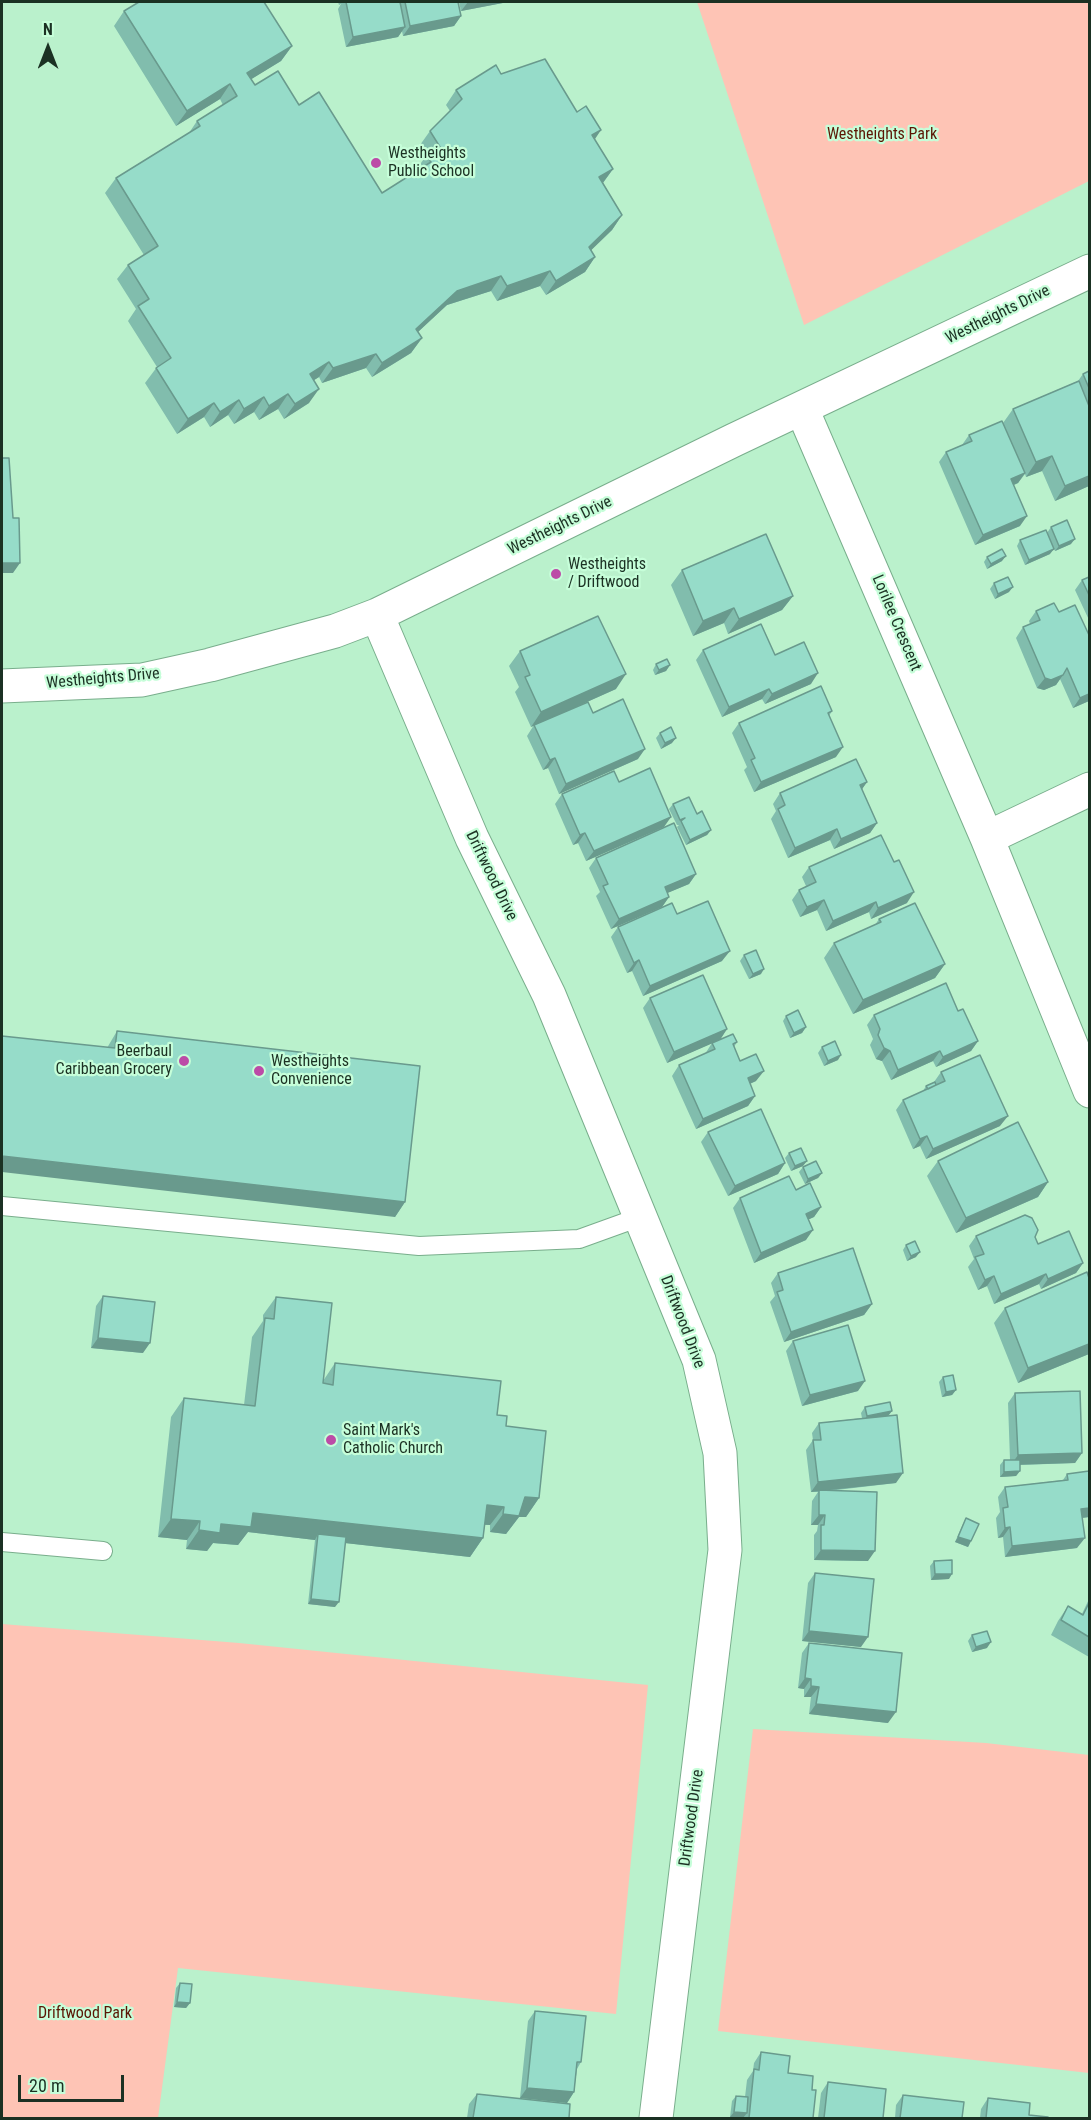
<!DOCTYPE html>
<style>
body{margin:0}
#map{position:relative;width:1091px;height:2120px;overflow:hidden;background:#baf1cc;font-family:"Roboto Condensed",sans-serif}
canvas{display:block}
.frame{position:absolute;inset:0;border:3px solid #1b3123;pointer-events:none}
.north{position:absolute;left:18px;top:18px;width:60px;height:60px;-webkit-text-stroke:4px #c6fed9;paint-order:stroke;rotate:0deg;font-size:16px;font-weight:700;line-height:24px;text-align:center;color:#1b3123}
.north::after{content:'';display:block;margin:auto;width:21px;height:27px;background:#1b3123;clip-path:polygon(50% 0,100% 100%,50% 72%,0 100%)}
.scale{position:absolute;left:18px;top:2075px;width:106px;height:27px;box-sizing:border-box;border:3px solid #1b3123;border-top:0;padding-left:8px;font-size:18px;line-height:21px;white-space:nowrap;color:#1b3123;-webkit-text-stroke:4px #c6fed9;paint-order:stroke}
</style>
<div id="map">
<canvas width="1091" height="2120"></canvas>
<div class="frame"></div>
<div class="north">N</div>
<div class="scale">20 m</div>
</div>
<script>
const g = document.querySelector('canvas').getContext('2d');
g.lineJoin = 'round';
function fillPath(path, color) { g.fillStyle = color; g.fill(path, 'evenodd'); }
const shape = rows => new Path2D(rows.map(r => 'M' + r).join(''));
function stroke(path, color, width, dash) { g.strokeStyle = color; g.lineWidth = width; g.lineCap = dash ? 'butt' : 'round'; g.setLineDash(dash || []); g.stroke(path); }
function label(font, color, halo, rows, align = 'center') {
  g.font = font + ' "Roboto Condensed",sans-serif'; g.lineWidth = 4.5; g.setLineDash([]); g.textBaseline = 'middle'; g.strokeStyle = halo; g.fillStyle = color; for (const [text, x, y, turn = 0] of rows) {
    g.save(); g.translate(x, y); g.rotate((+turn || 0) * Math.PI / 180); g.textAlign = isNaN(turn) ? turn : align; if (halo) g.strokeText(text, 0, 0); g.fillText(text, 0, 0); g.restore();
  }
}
const green = shape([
 [697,2,1089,2,1089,181,804,325],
 [2,1624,239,1643,648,1685,616,2014,178,1968,158,2118,2,2118],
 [753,1729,986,1743,1089,1755,1089,2073,718,2031]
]);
const lane = shape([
 [2,1206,419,1246,579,1239,640,1217],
 [2,1542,103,1551]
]);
const street = shape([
 [802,409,987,838,1090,1091],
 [987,838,1090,789]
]);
const secondary = shape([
 [377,615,472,838,549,995,699,1360,720,1453,725,1550,656,2118],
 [2,686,142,680,210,665,335,631,377,615,734,440,1090,271]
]);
const wall = shape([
 [338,2,458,2,461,16,454,26,403,36,402,31,398,37,346,47,338,9,341,4,339,5],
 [459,2,508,2,461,11],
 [124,11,292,46,281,61,251,79,255,85,299,105,382,193,417,171,416,170,426,156,420,145,430,131,450,111,446,105,456,90,501,74,595,140,613,169,603,183,622,215,612,230,591,250,595,257,585,272,546,295,540,286,497,301,491,291,447,305,418,332,422,338,411,353,372,377,366,368,322,383,319,377,314,380,309,403,284,419,278,409,259,420,254,412,234,424,228,415,210,427,204,417,177,434,145,383,157,367,128,321,136,309,117,279,128,265,144,255,105,193,116,178,189,133,197,121,223,105,220,99,176,126,114,26],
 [1089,371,1089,486,1055,501,1042,471,1026,477,1025,474,1018,483,1014,485,1020,526,975,545,939,462,946,452,962,445,969,435,1003,423,1013,409,1078,381,1083,374],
 [1051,527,1071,544,1055,551,1047,533],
 [1020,540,1050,554,1025,565,1017,546],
 [987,557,1002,561,987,569,984,562],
 [682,570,793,596,782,610,728,634,724,623,693,636,671,585],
 [1089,577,1089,620,1075,590,1082,580],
 [994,583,1009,592,995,599,990,589],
 [1036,611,1089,701,1073,708,1060,679,1056,685,1044,690,1037,688,1016,638,1023,627,1030,624,1029,621],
 [703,650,775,655,811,684,765,704,762,699,722,717,696,660],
 [520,651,616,689,531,727,515,692,519,687,509,666],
 [656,664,670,665,666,671,655,675,653,670],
 [832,711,829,716,836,757,754,792,744,770,747,767,732,733,739,723],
 [593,713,638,759,559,794,548,768,543,770,527,736,534,725],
 [660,733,672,743,661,749,656,738],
 [619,782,664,827,586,861,578,843,573,845,555,804,562,794],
 [867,782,862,789,877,823,870,833,834,849,830,840,788,858,771,819,776,811,773,804,780,793],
 [673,804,697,814,711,830,707,835,686,845,677,827,679,825,677,825,669,809],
 [596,858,696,874,689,884,667,893,669,897,662,907,611,929,596,896,600,892,589,868],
 [809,867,907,903,871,919,869,912,826,931,817,910,800,917,792,900,799,890,806,886,802,877],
 [677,914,722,961,643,996,632,971,627,973,611,937,618,927],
 [879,919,945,964,935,978,853,1014,824,958,834,943,875,925],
 [744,955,761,974,749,979,740,961],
 [650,998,727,1029,720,1039,737,1042,734,1047,740,1061,756,1081,750,1084,755,1096,748,1106,696,1129,672,1076,679,1065,705,1054,712,1043,667,1063,643,1008],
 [958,1011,978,1041,971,1051,936,1067,933,1061,891,1080,882,1061,876,1059,870,1045,873,1039,867,1025,874,1015],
 [786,1016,806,1027,802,1033,790,1038,783,1021],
 [117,1031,405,1202,395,1217,107,1048],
 [822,1047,838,1060,824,1066,818,1053],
 [941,1072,1000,1126,926,1159,920,1146,913,1149,896,1110,903,1100,923,1091,926,1086,934,1082],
 [708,1132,785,1163,778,1174,728,1196,701,1142],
 [789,1153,803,1166,791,1171,785,1158],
 [938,1161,1048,1182,1038,1197,956,1233,927,1176],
 [803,1167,822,1173,818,1178,805,1184,799,1172],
 [796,1190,821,1207,814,1217,809,1219,806,1240,754,1263,733,1208,740,1198],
 [976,1236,1035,1237,1038,1244,1083,1263,1076,1273,1041,1289,1039,1284,994,1304,987,1286,978,1290,968,1267,974,1259,969,1246],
 [906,1245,916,1257,907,1261,903,1250],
 [778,1273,872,1304,864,1315,784,1342,770,1302,775,1296,771,1283],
 [103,1296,143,1353,91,1348,96,1306],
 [276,1297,323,1381,335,1363,497,1415,506,1426,539,1498,526,1517,519,1517,506,1534,490,1532,490,1525,485,1525,483,1538,470,1557,345,1543,335,1607,308,1604,315,1540,248,1532,238,1545,213,1543,207,1551,186,1549,187,1540,158,1537,171,1417,184,1398,244,1405,252,1337,263,1321,263,1315],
 [1005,1308,1089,1354,1018,1383,994,1323],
 [793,1341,858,1391,802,1406,786,1351],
 [943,1377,956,1390,952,1395,942,1397,939,1382],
 [1015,1393,1082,1453,1075,1463,1020,1465,1020,1471,1016,1476,1000,1477,1000,1465,1004,1460,1010,1460,1008,1403],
 [865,1407,892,1411,888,1416,896,1483,828,1491,868,1561,814,1560,814,1535,817,1531,818,1525,811,1525,812,1501,818,1492,811,1492,806,1450,813,1440,812,1433,819,1423,862,1418,861,1413],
 [1089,1471,1089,1517,1082,1518,1077,1548,1005,1557,1003,1537,998,1538,996,1518,1000,1512,998,1497,1005,1487,1063,1480,1067,1474],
 [966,1518,971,1541,968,1547,955,1542,963,1524],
 [934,1561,949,1579,931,1580,930,1566],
 [815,1573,861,1647,802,1641,808,1583],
 [1089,1599,1089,1657,1051,1635,1058,1621,1068,1606,1082,1614],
 [972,1635,987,1648,972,1652,968,1641],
 [809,1643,888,1723,809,1714,811,1697,804,1697,804,1689,798,1688,802,1653],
 [180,1983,190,2003,186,2008,174,2007,176,1988],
 [535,2011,581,2062,577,2069,574,2092,567,2103,520,2098,528,2021],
 [761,2052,812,2090,813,2118,742,2118,730,2117,732,2101,736,2096,745,2097,747,2080,753,2071,754,2063],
 [828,2082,883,2118,818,2118,821,2093],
 [477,2094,569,2118,467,2118,469,2104],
 [903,2095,962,2118,895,2118,896,2105],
 [988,2098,1029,2115,1047,2118,980,2118,981,2109]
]);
const shadedWall = shape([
 [468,2,508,2,461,11],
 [461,16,454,26,403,36,410,26],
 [405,27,398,37,346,47,353,37],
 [292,46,281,61,237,88,247,73],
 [230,84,220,99,176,126,187,111],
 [601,130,591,145,592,135],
 [613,169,602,184,599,177],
 [622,215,612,230,579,262,589,247],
 [595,257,585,272,546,295,556,281],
 [550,271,540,286,497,301,507,286],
 [501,276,491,291,447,305,405,344,416,329,457,291],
 [422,338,411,353,372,377,382,363],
 [376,354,366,368,322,383,333,368],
 [329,362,319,377,300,389,310,374],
 [319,389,309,403,284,419,295,404],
 [288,394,278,409,259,420,269,406],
 [264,397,254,412,234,424,244,409],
 [239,400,228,415,210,427,220,412],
 [214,403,204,417,177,434,188,419],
 [1052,456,1042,471,1026,477,1036,462],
 [1025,473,1018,483,1004,489,1011,479],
 [1089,476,1089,486,1055,501,1065,486],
 [1027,516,1020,526,975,545,983,535],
 [1075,539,1071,544,1055,551,1059,546],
 [1054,549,1050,554,1025,565,1029,560],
 [1006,556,1002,561,987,569,991,564],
 [2,563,20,563,13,573,2,573],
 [1013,587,1009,592,995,599,998,594],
 [793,596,782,610,728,634,739,619],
 [734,608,724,623,693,636,703,621],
 [670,665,666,671,655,675,659,670],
 [818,673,811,684,765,704,772,694],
 [626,674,616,689,531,727,541,712],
 [1063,675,1056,685,1044,690,1037,688,1045,678],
 [769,689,762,699,722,717,729,707],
 [1089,694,1089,701,1073,708,1080,698],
 [676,738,672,743,661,749,665,743],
 [843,747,836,757,754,792,761,782],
 [645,749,638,759,559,794,566,784],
 [555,758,548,768,543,770,550,760],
 [867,782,860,792,860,785],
 [671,817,664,827,586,861,594,851],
 [877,823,870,833,834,849,841,839],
 [837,829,830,840,788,858,795,848],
 [711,830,707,835,686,845,690,840],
 [585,833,578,843,573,845,580,835],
 [696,874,689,884,658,897,665,887],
 [914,892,907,903,871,919,878,908],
 [669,897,662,907,611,929,619,919],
 [824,900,817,910,800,917,807,907],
 [876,902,869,912,826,931,833,921],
 [730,951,722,961,643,996,650,986],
 [639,960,632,971,627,973,634,963],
 [945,964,935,978,853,1014,863,1000],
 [764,969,761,974,749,979,753,974],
 [806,1027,802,1033,790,1038,794,1033],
 [727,1029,720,1040,667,1063,674,1052],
 [978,1041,971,1051,936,1067,943,1057],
 [884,1048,890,1051,882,1061,876,1059],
 [940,1051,933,1061,891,1080,898,1070],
 [841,1055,838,1060,824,1066,828,1061],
 [764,1071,756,1081,740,1088,748,1078],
 [755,1096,748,1106,696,1129,703,1119],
 [1008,1116,1000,1126,926,1159,933,1149],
 [927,1136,920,1146,913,1149,920,1139],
 [2,1156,405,1202,395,1217,2,1172],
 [807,1161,803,1166,791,1171,795,1166],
 [785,1163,778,1174,728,1196,735,1186],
 [822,1173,818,1178,805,1184,808,1179],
 [1048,1182,1038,1197,956,1233,966,1218],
 [821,1207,814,1217,799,1224,806,1214],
 [813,1230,806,1240,754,1263,761,1253],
 [920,1252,916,1257,907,1261,911,1256],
 [1083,1263,1076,1273,1041,1289,1048,1279],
 [1046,1274,1039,1284,994,1304,1001,1294],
 [994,1276,987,1286,978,1290,985,1280],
 [872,1304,864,1315,784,1342,791,1332],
 [98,1338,150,1343,143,1353,91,1348],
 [1089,1344,1089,1354,1018,1383,1028,1368],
 [865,1381,858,1391,802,1406,810,1395],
 [956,1390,952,1395,942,1397,946,1392],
 [892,1411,888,1416,863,1422,867,1416],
 [1082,1453,1075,1463,1011,1465,1018,1455],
 [1020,1471,1016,1476,1000,1477,1004,1472],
 [903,1473,896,1483,811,1492,818,1482],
 [525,1497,539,1498,526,1517,519,1517,506,1534,490,1532,503,1514],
 [487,1505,504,1507,490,1525,474,1524],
 [1089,1508,1089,1517,1074,1519,1081,1509],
 [253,1513,483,1538,470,1557,318,1540,318,1534,315,1540,248,1532,238,1545,213,1543,207,1551,186,1549,199,1530],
 [819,1515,825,1515,818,1525,811,1525],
 [171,1519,200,1521,187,1540,158,1537],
 [1010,1527,1003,1537,998,1538,1005,1528],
 [958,1537,971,1541,968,1547,955,1542],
 [1085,1538,1077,1548,1005,1557,1012,1546],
 [821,1550,875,1551,868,1561,814,1560],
 [935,1574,952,1574,949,1579,931,1580],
 [311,1599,339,1602,335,1607,308,1604],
 [809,1631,868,1637,861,1647,802,1641],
 [991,1642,987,1648,972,1652,976,1647],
 [805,1678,811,1679,804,1689,798,1688],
 [811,1686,819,1687,811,1697,804,1697],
 [816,1704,896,1712,888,1723,809,1714],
 [177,2002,190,2003,186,2008,174,2007],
 [527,2088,574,2092,567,2103,520,2098],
 [734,2112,747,2113,743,2118,730,2117]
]);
const building = shape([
 [139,2,264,2,292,46,247,73,255,85,278,71,299,105,319,92,382,193,431,162,426,155,440,147,430,131,462,99,456,90,496,65,501,74,545,59,577,112,586,106,601,130,592,135,613,169,599,177,622,215,589,247,595,257,556,281,550,271,507,286,501,276,457,291,416,329,422,338,382,363,376,354,333,368,329,362,310,374,319,389,295,404,288,394,269,406,264,397,244,409,239,400,220,412,214,403,188,419,156,368,171,358,138,306,149,299,128,265,158,246,116,178,200,126,197,121,237,96,230,84,187,111,124,11,139,2],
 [346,2,400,2,405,27,353,37,346,2],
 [405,2,458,2,461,16,410,26,405,2],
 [1089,371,1089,388,1083,374,1089,371],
 [1079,381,1089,406,1089,476,1065,486,1052,456,1036,462,1013,409,1079,381],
 [1002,421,1025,473,1011,479,1027,516,983,535,946,452,972,441,969,435,1002,421],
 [2,458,9,458,13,518,19,518,20,563,2,563,2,458],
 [1067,520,1075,539,1059,546,1051,527,1067,520],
 [1046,530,1054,549,1029,560,1020,540,1046,530],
 [766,534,793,596,739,619,734,608,703,621,682,570,766,534],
 [1002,549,1006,556,991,564,987,557,1002,549],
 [1008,577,1013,587,998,594,994,583,1008,577],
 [1089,577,1089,595,1082,580,1089,577],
 [1054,603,1059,612,1075,605,1089,635,1089,694,1080,698,1067,668,1063,675,1051,680,1045,678,1023,627,1040,620,1036,611,1054,603],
 [598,616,626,674,541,712,525,677,530,675,520,651,598,616],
 [761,624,775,655,804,642,818,673,772,694,769,689,729,707,703,650,761,624],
 [667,659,670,665,659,670,656,664,667,659],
 [821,686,832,711,828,713,843,747,761,782,751,760,755,758,739,723,821,686],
 [623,699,645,749,566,784,555,758,550,760,534,725,588,702,593,713,623,699],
 [671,727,676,738,665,743,660,733,671,727],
 [856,759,867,782,860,785,877,823,841,839,837,829,795,848,778,809,785,805,780,793,856,759],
 [650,768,671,817,594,851,585,833,580,835,562,794,614,771,619,782,650,768],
 [689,797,697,814,702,811,711,830,690,840,681,821,685,818,680,820,673,804,689,797],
 [674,823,696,874,665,887,669,897,619,919,603,886,608,884,596,858,674,823],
 [881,835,894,862,899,860,914,892,878,908,876,902,833,921,824,900,807,907,799,890,816,882,809,867,881,835],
 [708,901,730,951,650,986,639,960,634,963,618,927,672,903,677,914,708,901],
 [915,903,945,964,863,1000,834,943,881,922,879,919,915,903],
 [756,950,764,969,753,974,744,955,756,950],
 [703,975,727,1029,674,1052,650,998,703,975],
 [946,983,958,1011,963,1009,978,1041,943,1057,940,1051,898,1070,890,1051,884,1048,878,1035,880,1029,874,1015,946,983],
 [798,1010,806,1027,794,1033,786,1016,798,1010],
 [117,1031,420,1066,405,1202,2,1156,2,1036,115,1048,117,1031],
 [733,1034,737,1042,733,1044,740,1061,756,1054,764,1071,748,1078,755,1096,703,1119,679,1065,715,1049,712,1043,733,1034],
 [835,1041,841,1055,828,1061,822,1047,835,1041],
 [980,1055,1008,1116,933,1149,927,1136,920,1139,903,1100,945,1081,941,1072,980,1055],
 [935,1082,936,1085,928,1089,926,1086,935,1082],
 [761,1109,785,1163,735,1186,708,1132,761,1109],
 [1018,1122,1048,1182,966,1218,938,1161,1018,1122],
 [801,1148,807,1161,795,1166,789,1153,801,1148],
 [816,1161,822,1173,808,1179,803,1167,816,1161],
 [789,1176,796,1190,810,1183,821,1207,806,1214,813,1230,761,1253,740,1198,789,1176],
 [1025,1215,1032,1218,1038,1230,1035,1237,1038,1244,1069,1231,1083,1263,1048,1279,1046,1274,1001,1294,994,1276,985,1280,975,1257,984,1254,976,1236,1025,1215],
 [915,1241,920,1252,911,1256,906,1245,915,1241],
 [853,1248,872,1304,791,1332,777,1292,783,1290,778,1273,853,1248],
 [1087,1272,1089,1278,1089,1344,1028,1368,1005,1308,1087,1272],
 [103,1296,155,1302,150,1343,98,1338,103,1296],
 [276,1297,332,1303,323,1383,333,1385,335,1363,501,1381,497,1415,507,1416,506,1426,546,1431,539,1498,525,1497,519,1516,503,1514,504,1507,487,1505,483,1538,253,1513,251,1527,221,1524,220,1533,199,1530,200,1521,171,1519,184,1398,255,1406,265,1318,274,1319,276,1297],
 [848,1325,865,1381,810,1395,793,1341,848,1325],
 [953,1375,956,1390,946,1392,943,1377,953,1375],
 [1080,1391,1082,1453,1018,1455,1015,1393,1080,1391],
 [890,1402,892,1411,867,1416,865,1407,890,1402],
 [897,1415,903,1473,818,1482,813,1440,821,1440,819,1423,897,1415],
 [1004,1460,1020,1460,1020,1471,1004,1472,1004,1460],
 [1089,1471,1089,1508,1081,1509,1085,1538,1012,1546,1010,1527,1005,1528,1003,1508,1008,1507,1005,1487,1068,1480,1067,1474,1089,1471],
 [819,1490,877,1492,875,1551,821,1550,821,1525,824,1525,825,1515,819,1515,819,1490],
 [966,1518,979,1524,971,1541,958,1537,966,1518],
 [318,1534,346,1537,339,1602,311,1599,318,1534],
 [952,1560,952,1574,935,1574,934,1561,952,1560],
 [815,1573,874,1579,868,1637,809,1631,815,1573],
 [1089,1603,1089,1637,1061,1620,1068,1606,1083,1615,1089,1603],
 [987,1631,991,1642,976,1647,972,1635,987,1631],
 [809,1643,902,1653,896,1712,816,1704,819,1687,811,1686,811,1679,805,1678,809,1643],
 [180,1983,192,1984,190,2003,177,2002,180,1983],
 [535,2011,586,2016,581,2062,577,2062,574,2092,527,2088,535,2011],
 [761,2052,790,2056,788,2073,813,2076,812,2090,816,2090,813,2118,749,2118,754,2069,759,2070,761,2052],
 [828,2082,886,2089,883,2118,824,2118,828,2082],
 [477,2094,570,2104,569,2118,473,2118,477,2094],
 [903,2095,964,2102,962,2118,900,2118,903,2095],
 [736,2096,748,2097,747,2113,734,2112,736,2096],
 [988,2098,1030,2103,1029,2115,1048,2117,1047,2118,986,2118,988,2098]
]);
const markers = [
 [376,163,6,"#bc4ba7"],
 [556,574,6,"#bc4ba7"],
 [184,1061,6,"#bc4ba7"],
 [259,1071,6,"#bc4ba7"],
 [331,1440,6,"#bc4ba7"]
];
const parkNames = [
 ["Westheights Park",882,135],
 ["Driftwood Park",85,2014]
];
const poiNames = [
 ["Westheights",388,154],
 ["Public School",388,172],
 ["Westheights",568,565],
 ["/ Driftwood",568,583],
 ["Beerbaul",172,1052,"right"],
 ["Caribbean Grocery",172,1070,"right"],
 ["Westheights",271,1062],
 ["Convenience",271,1080],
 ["Saint Mark's",343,1431],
 ["Catholic Church",343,1449]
];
const streetNames = [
 ["Westheights Drive",998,315,-26],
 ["Westheights Drive",560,526,-26],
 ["Lorilee Crescent",896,623,67],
 ["Westheights Drive",103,679,-5],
 ["Driftwood Drive",491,876,64],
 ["Driftwood Drive",682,1322,69],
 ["Driftwood Drive",692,1818,-82]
];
fillPath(green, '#fec4b5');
stroke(lane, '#79ae8c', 20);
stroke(street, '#79ae8c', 35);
stroke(secondary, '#79ae8c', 35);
stroke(lane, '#fff', 18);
stroke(street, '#fff', 33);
stroke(secondary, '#fff', 33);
fillPath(wall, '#81bdad');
fillPath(shadedWall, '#699a8d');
fillPath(building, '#96dcc9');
stroke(building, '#699a8d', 1.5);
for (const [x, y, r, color] of markers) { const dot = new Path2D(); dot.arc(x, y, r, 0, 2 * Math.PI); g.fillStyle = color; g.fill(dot); stroke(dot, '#c6fed9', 2); }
label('16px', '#5b1604', '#c6fed9', parkNames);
label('16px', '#1b3123', '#c6fed9', poiNames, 'left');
label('16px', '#1b3123', '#c6fed9', streetNames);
</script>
